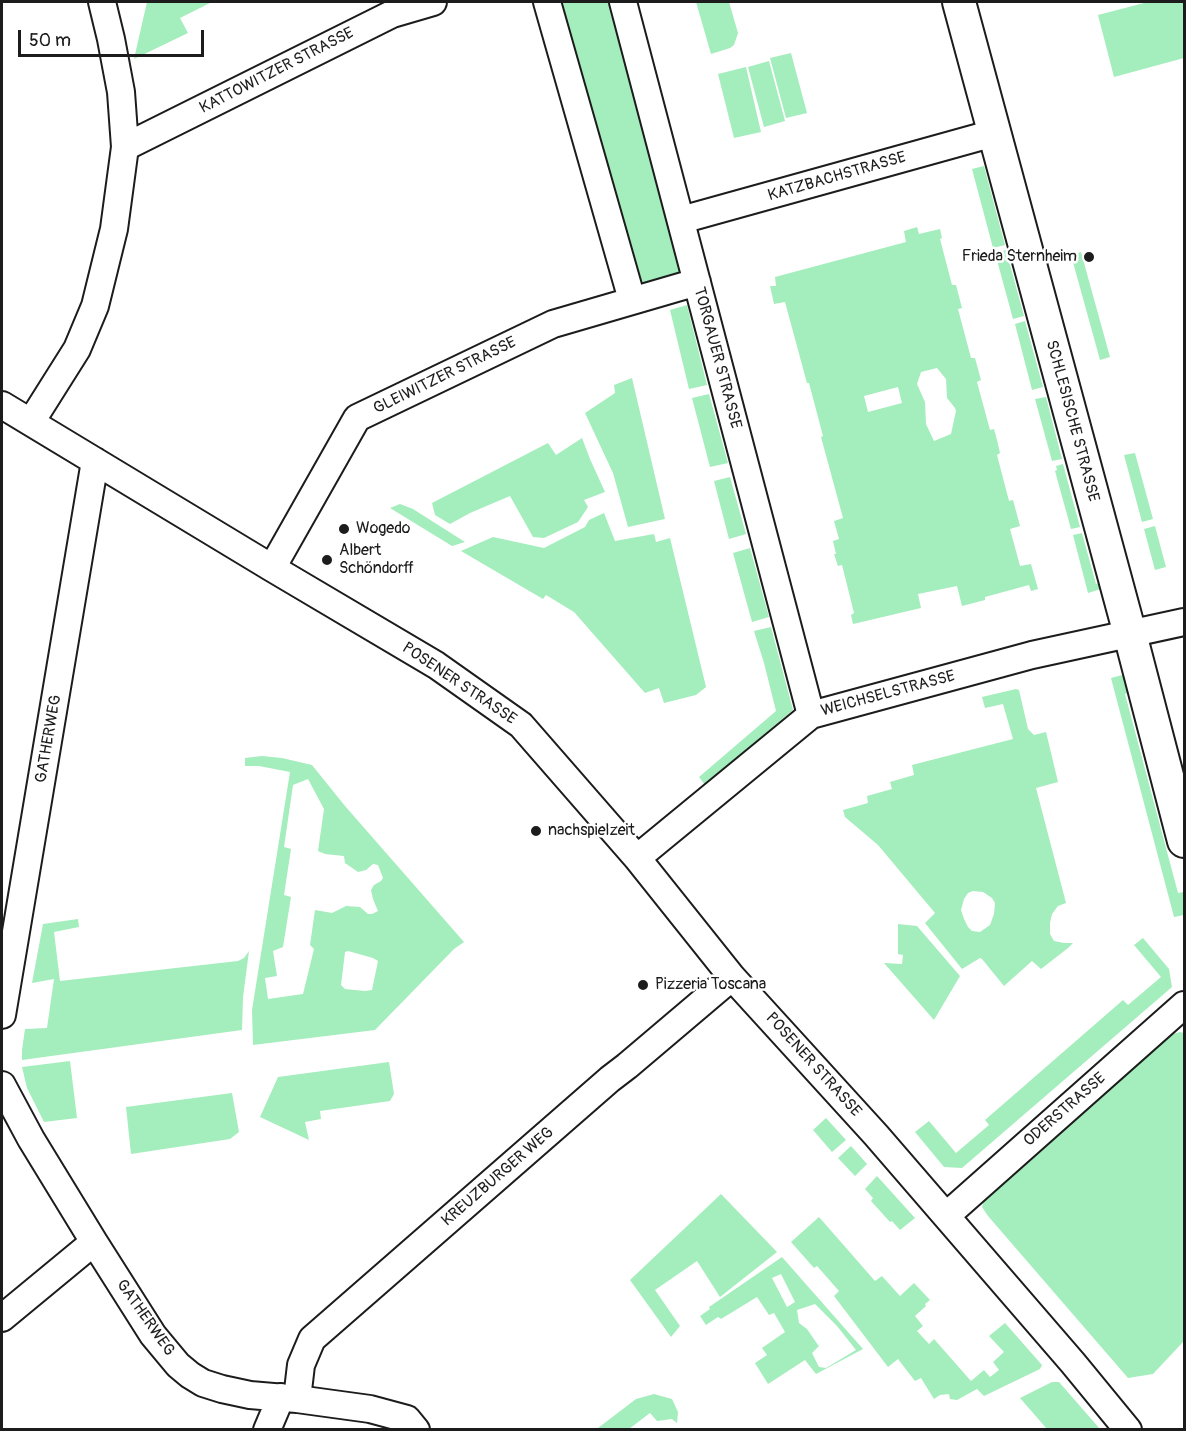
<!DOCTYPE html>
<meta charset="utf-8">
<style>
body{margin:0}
#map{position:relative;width:1186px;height:1431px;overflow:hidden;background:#fff;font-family:Pangolin,sans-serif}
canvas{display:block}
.frame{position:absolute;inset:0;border:3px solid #1c1c1c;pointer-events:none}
.scale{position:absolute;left:18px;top:30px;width:186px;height:27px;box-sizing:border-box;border:3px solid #1c1c1c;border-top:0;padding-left:8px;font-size:18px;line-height:21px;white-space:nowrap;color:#1c1c1c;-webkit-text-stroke:4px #fff;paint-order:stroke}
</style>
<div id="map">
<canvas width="1186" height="1431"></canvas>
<div class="frame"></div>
<div class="scale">50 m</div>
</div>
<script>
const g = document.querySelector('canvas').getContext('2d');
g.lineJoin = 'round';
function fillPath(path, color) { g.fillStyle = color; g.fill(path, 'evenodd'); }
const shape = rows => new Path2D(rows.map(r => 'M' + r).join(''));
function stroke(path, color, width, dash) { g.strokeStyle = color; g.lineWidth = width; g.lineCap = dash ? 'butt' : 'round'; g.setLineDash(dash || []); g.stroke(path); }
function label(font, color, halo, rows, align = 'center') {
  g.font = font + ' Pangolin,sans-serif'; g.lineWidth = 5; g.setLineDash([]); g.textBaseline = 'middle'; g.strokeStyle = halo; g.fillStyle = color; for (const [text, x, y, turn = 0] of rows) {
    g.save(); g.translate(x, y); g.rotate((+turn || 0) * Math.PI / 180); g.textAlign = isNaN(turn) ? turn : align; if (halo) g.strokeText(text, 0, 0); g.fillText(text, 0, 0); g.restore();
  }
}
const green = shape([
 [147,2,212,2,180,18,188,33,134,59],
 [558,2,615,2,682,262,681,272,675,278,636,286],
 [696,2,729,2,738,33,734,45,730,48,711,54],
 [1148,2,1184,2,1184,58,1114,77,1098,15],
 [791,53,807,113,786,118,770,58],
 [769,61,785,121,764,127,748,67],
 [746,67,761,132,734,138,718,74],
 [984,166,1005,245,993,248,972,169],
 [917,227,919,234,940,229,942,238,940,239,952,285,956,285,962,308,958,309,971,358,975,358,981,380,977,382,990,430,994,429,997,440,1000,453,997,455,1009,501,1013,500,1020,526,1010,529,1020,566,1031,564,1038,589,1031,591,1029,585,985,597,985,600,962,606,957,586,918,594,921,608,853,624,851,615,854,613,842,565,838,566,834,554,836,554,833,541,839,539,834,521,843,518,821,437,823,436,809,383,807,383,785,302,774,304,770,286,776,286,775,277,906,242,904,231],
 [937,368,946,379,947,398,955,408,956,411,951,434,934,441,926,424,925,402,917,384,921,372],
 [898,387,902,403,868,412,864,396],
 [1006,250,1024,316,1013,319,995,253],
 [1081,252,1110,357,1100,360,1071,255],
 [687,305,707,385,689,389,670,310],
 [1025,321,1043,387,1032,390,1015,324],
 [632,378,665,519,628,527,613,473,585,413,615,393,614,385],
 [709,394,728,463,710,467,692,398],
 [1046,397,1062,459,1052,461,1035,399],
 [582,438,590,459,605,492,584,500,588,507,578,522,544,538,533,537,510,496,470,513,450,524,435,515,432,503,548,443,556,455],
 [1135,453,1153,519,1142,522,1124,455],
 [1063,464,1080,527,1071,529,1055,471,1057,470,1056,466],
 [730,477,746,534,729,539,714,481],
 [400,504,413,509,465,542,452,546,390,508],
 [604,513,615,541,654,534,656,542,670,538,706,687,696,695,664,703,659,688,645,693,574,612,546,595,543,599,461,551,493,537,544,548,585,527,589,520],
 [1155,526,1166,567,1155,570,1144,529],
 [1082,533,1096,584,1103,582,1104,588,1088,593,1073,535],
 [750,548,769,617,752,622,733,553],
 [771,627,793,710,705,785,699,777,776,711,764,663,754,631],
 [1126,674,1132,691,1125,694,1178,893,1184,892,1184,915,1174,917,1111,678],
 [1016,689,1019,690,1028,729,1034,735,1046,732,1058,782,1036,788,1066,903,1058,906,1052,914,1050,923,1050,934,1054,941,1064,943,1073,943,1068,948,1041,969,1032,961,1004,986,982,959,980,958,962,969,925,923,935,913,878,845,845,817,843,810,868,803,867,796,892,789,890,782,914,775,912,765,1013,739,1003,704,985,708,982,697],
 [973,891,983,892,992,898,995,903,994,914,990,925,980,932,972,931,968,927,964,919,961,910,964,899,968,893],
 [262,756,282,758,312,765,345,806,464,942,454,949,375,1030,253,1045,252,1010,290,772,259,766,245,766,245,758],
 [308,779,324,809,318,851,325,854,344,856,345,863,358,872,366,870,373,864,378,865,383,878,381,881,374,885,371,890,373,899,378,911,372,914,368,914,360,907,346,906,332,913,315,910,310,945,314,949,303,994,268,999,265,978,277,976,273,951,283,947,291,897,284,895,291,849,284,847,293,785],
 [348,951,373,958,378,961,372,990,365,991,345,989,341,985,345,952],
 [78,919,79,927,54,932,60,981,238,961,244,958,249,951,243,997,242,1030,22,1060,22,1050,25,1029,47,1028,54,979,32,983,43,924],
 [898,924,917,926,960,976,934,1020,884,963,902,964,903,955,898,954],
 [1143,938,1169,969,1172,987,962,1168,944,1167,915,1132,929,1121,956,1153,989,1125,985,1120,1123,1000,1128,1005,1161,977,1134,945],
 [1180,1032,1184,1033,1184,1341,1153,1374,1128,1378,988,1216,982,1207,984,1201,988,1198,1084,1109,1173,1034],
 [70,1061,77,1118,44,1122,27,1088,22,1067],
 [389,1062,394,1094,390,1101,320,1111,321,1119,305,1122,309,1140,260,1117,278,1077],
 [232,1093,239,1132,230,1139,131,1154,126,1107],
 [826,1118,846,1140,832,1152,813,1130],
 [851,1146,867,1164,855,1176,838,1158],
 [877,1176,915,1218,900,1230,892,1221,890,1222,871,1201,873,1198,865,1189],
 [721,1194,777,1252,720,1297,697,1261,655,1290,680,1326,671,1337,630,1280],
 [819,1217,875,1281,882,1276,900,1296,914,1283,930,1300,925,1304,926,1306,915,1316,923,1326,917,1331,929,1344,934,1339,971,1381,984,1370,990,1377,999,1370,993,1362,1004,1352,989,1336,1005,1323,1042,1365,1040,1369,984,1396,977,1389,957,1400,950,1399,949,1394,940,1395,934,1399,921,1378,915,1381,898,1359,888,1367,834,1296,839,1291,817,1266,814,1268,791,1242],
 [782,1257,863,1349,816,1374,805,1360,768,1384,755,1363,767,1355,762,1348,785,1332,774,1313,769,1315,757,1297,721,1319,718,1317,706,1325,700,1316,710,1309,709,1307],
 [781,1274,795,1302,787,1307,772,1278],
 [815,1304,837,1326,856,1350,826,1368,819,1367,812,1353,819,1346,818,1345,807,1329,799,1323,797,1310],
 [1052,1382,1059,1382,1100,1429,1047,1429,1020,1398],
 [654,1394,672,1399,678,1412,677,1423,672,1419,657,1421,650,1413,629,1429,600,1429,598,1428,636,1399]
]);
const minor = shape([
 [547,2,632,300],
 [623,2,811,715],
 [125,147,392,14,433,2],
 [681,220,994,133],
 [2,405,272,568,436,665,521,725,637,858,732,977,876,1135,1073,1363,1128,1430],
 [31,422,77,349,95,306,114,229,125,147,121,92,111,39,102,2],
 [272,568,357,418,553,324,697,282],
 [637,858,811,715,1032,655,1184,622],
 [2,1015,95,461],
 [2,1085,31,1139,94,1242,153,1335,178,1365,190,1375,203,1383,222,1389,250,1395,297,1399,370,1409,407,1419,416,1430],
 [946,1216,1184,1005],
 [2,1318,94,1242],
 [297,1399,301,1365,312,1339,610,1079,627,1066,732,977],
 [267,1430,281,1397]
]);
const tertiary = shape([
 [959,2,1130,634,1184,841]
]);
const markers = [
 [1089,257,6,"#1c1c1c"],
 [344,529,6,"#1c1c1c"],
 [327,560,6,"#1c1c1c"],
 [536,831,6,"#1c1c1c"],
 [643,985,6,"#1c1c1c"]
];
const streetNames = [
 ["KATTOWITZER STRASSE",277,71,-27],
 ["KATZBACHSTRASSE",837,177,-16],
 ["TORGAUER STRASSE",717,358,75],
 ["GLEIWITZER STRASSE",445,376,-26],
 ["SCHLESISCHE STRASSE",1072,421,75],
 ["POSENER STRASSE",459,684,34],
 ["WEICHSELSTRASSE",888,694,-15],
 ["GATHERWEG",49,739,-80],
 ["POSENER STRASSE",813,1065,48],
 ["ODERSTRASSE",1065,1110,-41],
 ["KREUZBURGER WEG",498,1177,-41],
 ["GATHERWEG",145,1318,55]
];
const poiNames = [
 ["Frieda Sternheim",1077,257,"right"],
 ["Wogedo",356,529],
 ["Albert",339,551],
 ["Schöndorff",339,569],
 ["nachspielzeit",548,831],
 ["Pizzeria Toscana",655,985]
];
fillPath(green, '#a4edbc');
stroke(minor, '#1c1c1c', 30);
stroke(tertiary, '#1c1c1c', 36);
stroke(minor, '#fff', 26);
stroke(tertiary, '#fff', 32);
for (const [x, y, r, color] of markers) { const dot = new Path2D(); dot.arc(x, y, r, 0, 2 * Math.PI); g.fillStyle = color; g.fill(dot); stroke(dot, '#fff', 2); }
label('16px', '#1c1c1c', '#fff', streetNames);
label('16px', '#1c1c1c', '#fff', poiNames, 'left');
</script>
